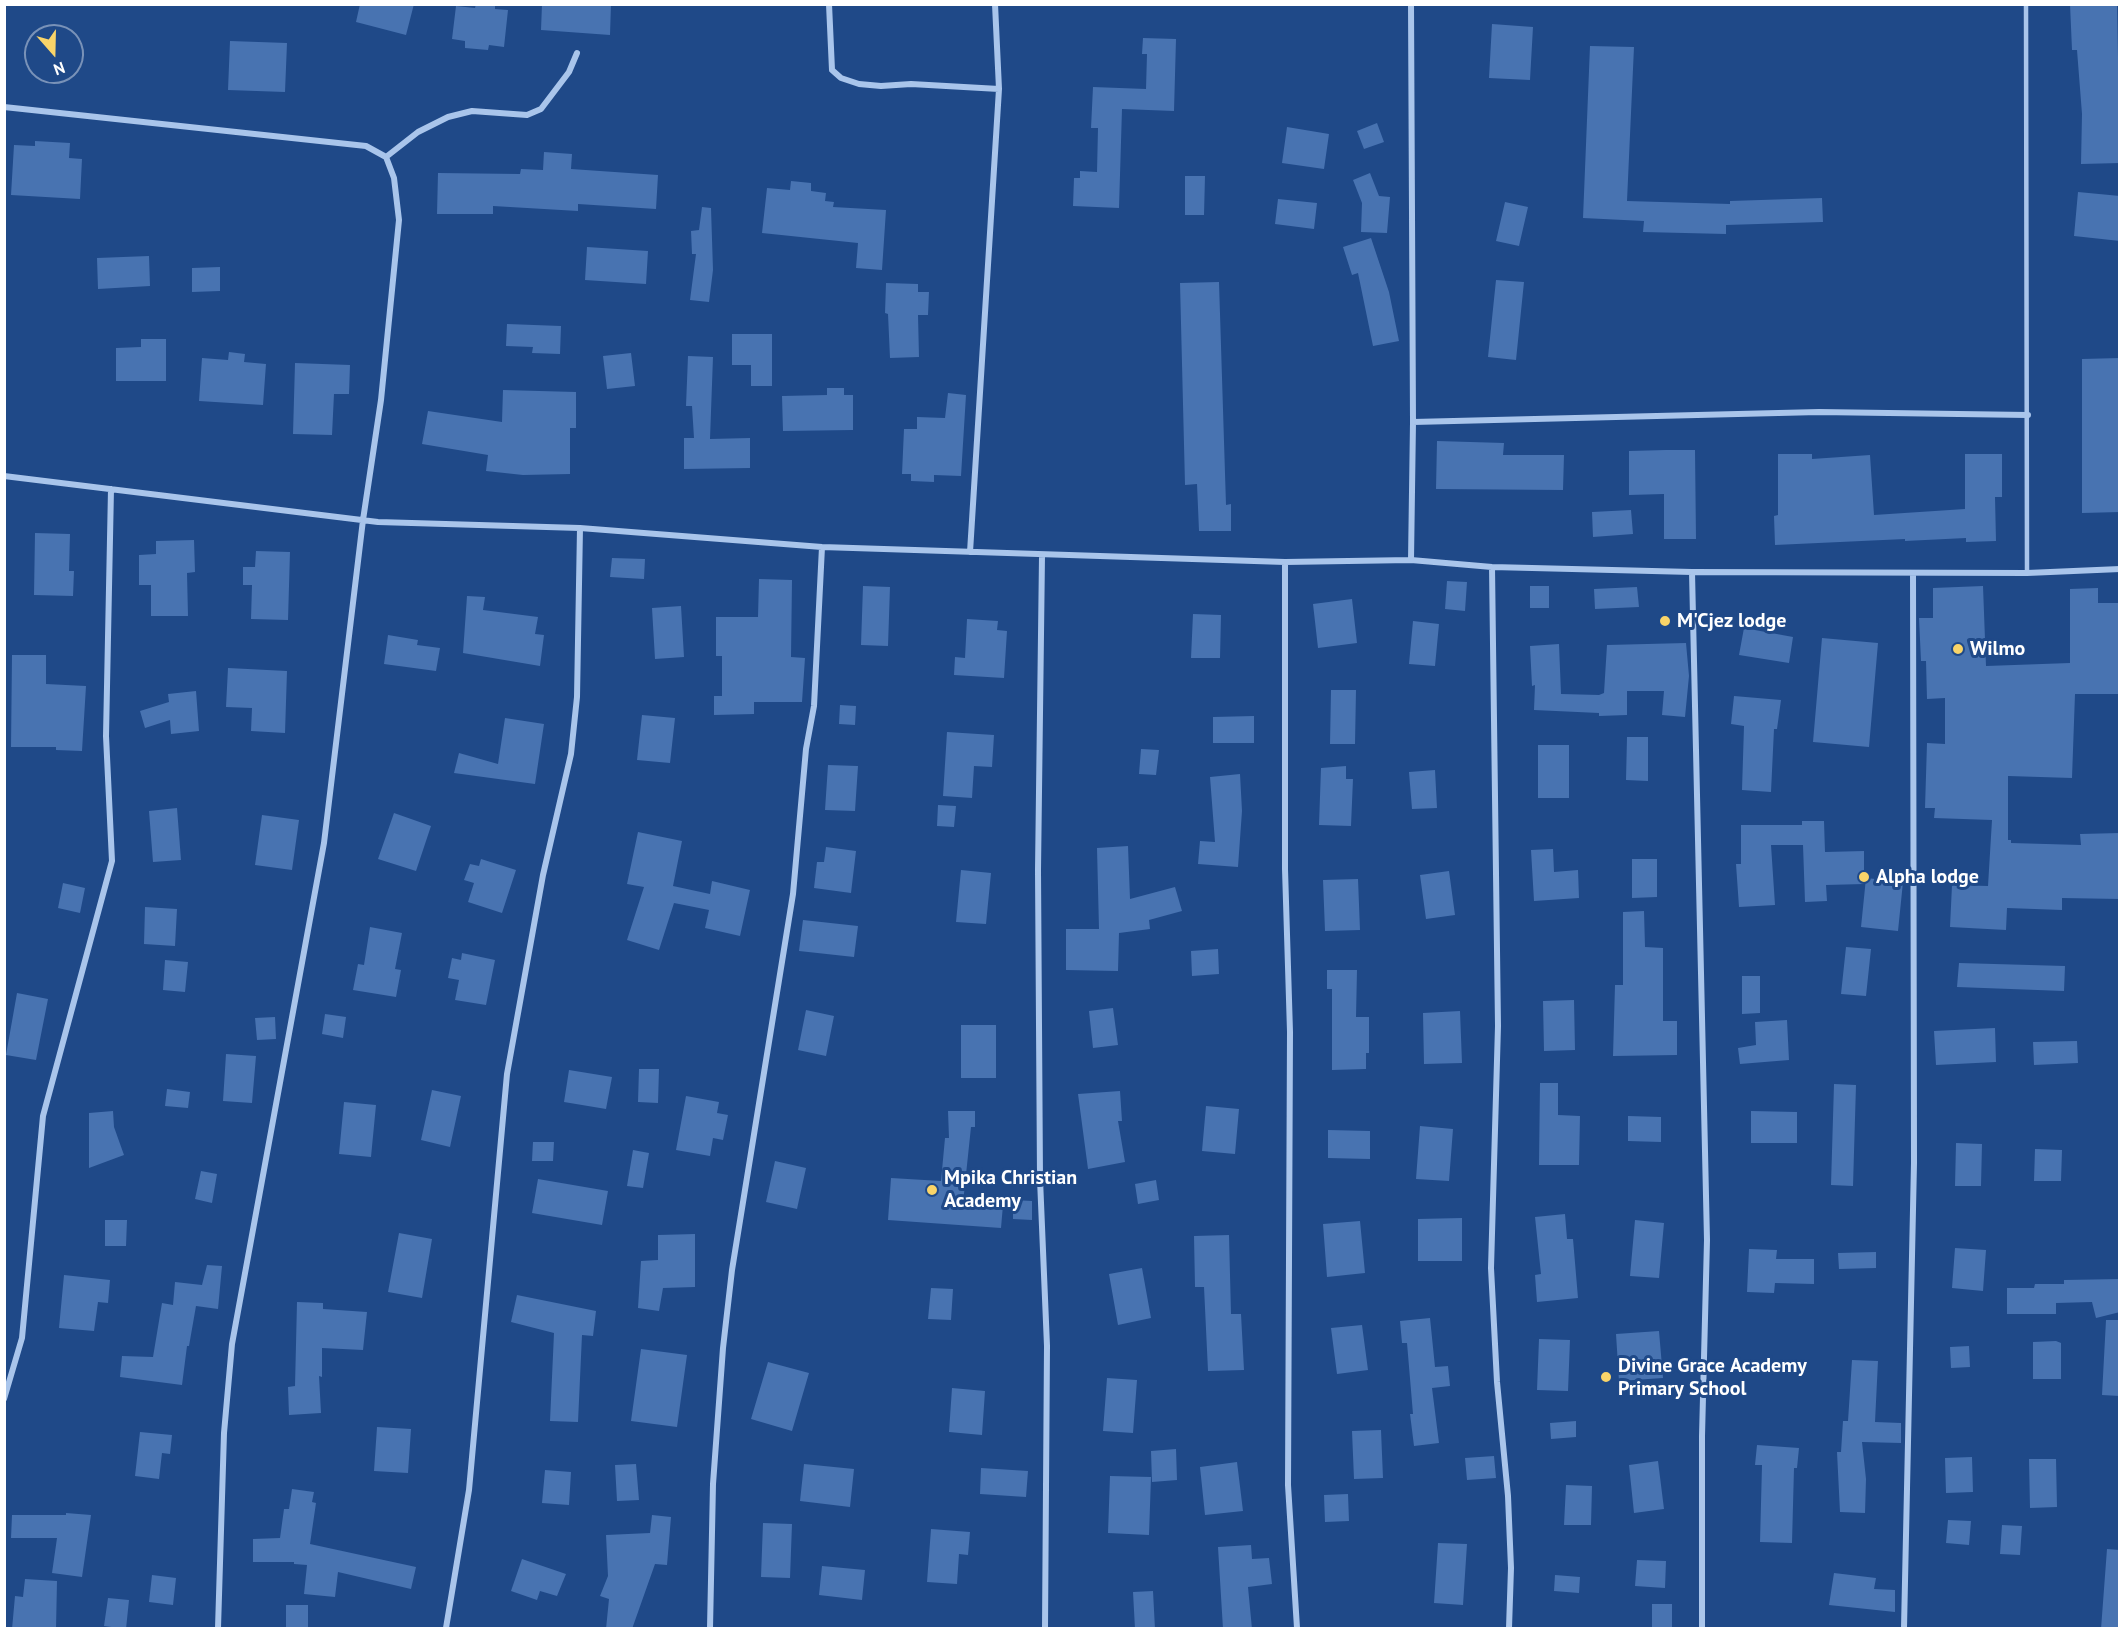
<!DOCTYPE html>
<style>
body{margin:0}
#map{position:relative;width:2124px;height:1633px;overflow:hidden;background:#1f4988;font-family:"PT Sans",sans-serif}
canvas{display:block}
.frame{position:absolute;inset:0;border:6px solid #fff;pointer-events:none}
.north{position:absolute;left:24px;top:24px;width:60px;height:60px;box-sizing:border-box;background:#1f4988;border:2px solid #7992b8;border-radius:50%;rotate:160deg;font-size:16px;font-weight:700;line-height:24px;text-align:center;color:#fff}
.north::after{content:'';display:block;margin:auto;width:21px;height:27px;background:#f9d469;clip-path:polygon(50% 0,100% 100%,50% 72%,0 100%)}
</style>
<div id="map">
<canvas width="2124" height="1633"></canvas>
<div class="frame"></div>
<div class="north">N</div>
</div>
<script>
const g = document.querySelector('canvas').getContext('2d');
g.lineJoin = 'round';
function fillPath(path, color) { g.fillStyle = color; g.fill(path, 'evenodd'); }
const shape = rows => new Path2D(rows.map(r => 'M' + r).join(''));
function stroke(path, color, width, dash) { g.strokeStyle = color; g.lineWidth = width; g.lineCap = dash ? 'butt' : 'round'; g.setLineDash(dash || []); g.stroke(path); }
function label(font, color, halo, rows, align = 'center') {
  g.font = font + ' "PT Sans",sans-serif'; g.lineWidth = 6; g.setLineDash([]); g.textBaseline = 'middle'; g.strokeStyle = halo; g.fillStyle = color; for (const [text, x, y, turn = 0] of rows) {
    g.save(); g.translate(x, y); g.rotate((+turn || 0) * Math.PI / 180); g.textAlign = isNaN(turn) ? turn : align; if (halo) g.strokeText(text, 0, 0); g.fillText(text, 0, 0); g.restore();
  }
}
const building = shape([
 [360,4,414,4,406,35,356,22],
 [476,4,495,4,495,9,508,10,504,47,489,45,488,50,465,48,465,41,452,39,456,6,475,8],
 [542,4,611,4,610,35,541,30],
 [2070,4,2117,4,2120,163,2081,164,2082,114,2077,50,2072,50],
 [1492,24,1533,27,1530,80,1489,78],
 [1143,38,1176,39,1174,111,1122,109,1119,208,1073,206,1074,178,1080,178,1080,171,1097,172,1098,128,1091,128,1093,87,1146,89,1147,54,1142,54],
 [230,41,287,43,285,92,228,90],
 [1590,46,1634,47,1627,201,1730,204,1730,201,1822,198,1823,222,1726,225,1726,234,1643,232,1644,221,1583,218],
 [1377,123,1384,142,1364,149,1357,131],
 [1287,127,1329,134,1324,169,1282,163],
 [35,141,70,143,69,158,82,159,80,199,11,195,14,145,35,146],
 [544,152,572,154,571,169,658,175,656,209,578,204,578,211,493,206,493,214,437,214,438,173,520,174,521,169,543,170],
 [1370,173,1379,196,1390,197,1387,233,1361,232,1362,203,1353,180],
 [1185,176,1205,176,1204,215,1185,215],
 [791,181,811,183,811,191,826,193,825,201,834,202,833,207,886,210,882,270,856,268,858,243,762,233,767,188,790,190],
 [2078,192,2120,196,2120,241,2074,236],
 [1278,199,1317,203,1314,229,1275,224],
 [1505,202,1528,207,1519,246,1496,241],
 [702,207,711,208,713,270,709,302,690,300,696,254,692,254,691,231,699,230],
 [1371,238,1389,292,1399,341,1373,346,1358,273,1352,275,1343,247],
 [587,247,648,251,646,284,585,280],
 [149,256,150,286,98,289,97,258],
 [220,267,220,291,192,292,192,268],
 [1496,280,1524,282,1516,360,1488,357],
 [1219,282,1226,505,1231,504,1231,531,1199,531,1197,484,1185,485,1180,283],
 [886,283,918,284,918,292,929,292,928,315,918,315,919,357,890,358,888,314,885,313],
 [507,324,561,326,560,354,532,353,533,347,506,346],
 [732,334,772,334,772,386,751,386,751,365,732,365],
 [141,339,166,339,166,381,116,381,116,348,141,347],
 [229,352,245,354,244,362,266,364,263,405,199,401,202,358,228,360],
 [631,353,635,386,607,389,603,356],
 [688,356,713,357,710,439,750,438,750,468,684,469,684,438,694,438,692,406,686,406],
 [2120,358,2120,512,2082,513,2082,359],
 [295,363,350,365,349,394,334,394,332,435,293,434],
 [827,388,844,388,844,395,853,395,853,430,783,431,782,396,827,395],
 [503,390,576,392,576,428,570,428,570,474,523,475,486,471,488,455,422,444,428,411,502,422],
 [948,393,966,395,961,476,934,475,934,482,911,481,911,474,902,474,904,429,917,429,917,417,945,418],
 [1437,441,1504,443,1503,455,1564,455,1563,490,1436,489],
 [1666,450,1695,450,1696,539,1664,539,1664,494,1629,495,1629,451],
 [1778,454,1812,454,1812,459,1870,455,1874,515,1965,509,1965,454,2002,454,2002,497,1995,497,1996,541,1966,542,1966,538,1905,541,1905,539,1775,545,1774,516,1778,515],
 [1631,510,1633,534,1593,537,1592,512],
 [35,533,70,534,69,571,74,571,73,596,34,595],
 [194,540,195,572,187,573,188,616,151,616,151,585,139,585,139,555,156,554,156,541],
 [256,551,290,552,288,620,251,619,252,585,243,585,243,567,255,567],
 [612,558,645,559,644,579,610,577],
 [759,579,792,580,791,657,805,658,802,702,754,702,754,714,714,715,714,696,722,696,722,656,716,656,716,617,758,617],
 [1447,581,1467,582,1465,611,1445,609],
 [863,586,890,587,888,646,861,645],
 [1530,586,1549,586,1549,608,1530,608],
 [1983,586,1986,666,2070,663,2070,589,2098,588,2098,603,2120,603,2120,694,2075,694,2072,778,2008,776,2008,840,2011,840,2011,843,2081,845,2080,834,2120,833,2120,899,2062,898,2062,910,2007,908,2006,930,1950,927,1952,885,1988,886,1992,820,1934,818,1935,808,1925,808,1927,743,1945,744,1945,698,1927,699,1926,661,1921,661,1919,618,1933,618,1933,588],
 [1637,587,1639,607,1595,609,1594,589],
 [467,596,485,597,483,610,538,617,535,634,544,635,540,666,463,653],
 [1352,599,1357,643,1318,648,1313,604],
 [681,606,684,657,655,659,652,608],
 [1193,614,1221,615,1220,658,1191,658],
 [967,619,998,621,997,630,1007,631,1004,678,954,675,955,657,965,658],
 [1413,621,1439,624,1435,666,1409,664],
 [1744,628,1793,637,1789,663,1739,655],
 [388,635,418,640,417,645,440,648,436,671,384,664],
 [1822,638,1878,643,1869,747,1813,742],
 [1686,643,1689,676,1685,717,1662,715,1664,691,1627,691,1627,715,1599,716,1599,713,1534,710,1535,685,1532,686,1530,646,1559,644,1561,694,1599,695,1604,693,1607,645],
 [12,655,46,655,46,684,86,686,82,751,56,750,56,747,11,747],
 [228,668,287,671,285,733,251,731,252,708,226,707],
 [1331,690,1356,690,1355,744,1330,744],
 [196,691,199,731,171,734,170,720,145,728,140,711,169,702,168,694],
 [1734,696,1781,700,1777,729,1774,729,1771,792,1742,790,1744,726,1731,724],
 [840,705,856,706,855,725,839,724],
 [642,715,675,718,670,763,637,760],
 [1254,716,1254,743,1213,743,1213,717],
 [505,718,544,724,535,784,454,773,459,753,498,764],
 [947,732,994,735,992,767,974,766,972,798,943,796],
 [1627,737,1648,737,1648,781,1626,780],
 [1538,745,1569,745,1569,798,1538,798],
 [1141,749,1159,750,1156,775,1139,774],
 [828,765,858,766,855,811,825,810],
 [1346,766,1346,779,1353,779,1351,826,1319,825,1321,768],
 [1435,770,1437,808,1412,809,1409,772],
 [1240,774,1242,811,1238,867,1198,864,1200,841,1215,842,1210,777],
 [938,805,956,806,954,827,937,826],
 [177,808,181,860,153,862,149,811],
 [394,813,431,826,416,871,378,859],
 [262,815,299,820,292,870,255,865],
 [1802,821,1824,821,1825,852,1864,851,1864,884,1826,885,1827,901,1805,902,1803,845,1771,845,1775,905,1739,907,1736,864,1741,864,1741,825,1802,825],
 [638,832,682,841,673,886,710,894,712,881,750,890,740,936,705,928,709,910,674,903,659,950,627,940,644,887,627,884],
 [1128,846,1130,899,1175,887,1182,911,1149,920,1150,929,1119,933,1118,971,1066,970,1066,929,1099,929,1097,848],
 [826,847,856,851,851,893,814,888,817,862,824,862],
 [1553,849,1554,872,1578,870,1579,898,1534,901,1531,850],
 [481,859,516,870,502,913,468,902,474,883,464,880,470,864,479,866],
 [1632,859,1657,859,1657,897,1632,898],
 [961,870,991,873,986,924,956,922],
 [1449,871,1455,915,1426,919,1420,875],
 [1866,878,1903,882,1898,931,1861,927],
 [1358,879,1360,930,1325,931,1323,880],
 [63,883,85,888,80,913,58,908],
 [145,907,177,909,175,946,144,944],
 [1644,911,1645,947,1663,948,1663,1021,1677,1021,1677,1055,1613,1056,1615,985,1623,985,1623,912],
 [803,920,858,926,854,957,799,951],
 [370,927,402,933,395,969,401,970,396,997,353,990,358,964,364,965],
 [1846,947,1871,949,1866,996,1841,994],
 [1218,949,1219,974,1192,976,1191,951],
 [462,953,495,960,486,1005,455,1000,459,980,448,978,452,958,461,960],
 [165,960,188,962,185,992,163,990],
 [1959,963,2065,966,2064,991,1957,987],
 [1327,970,1357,970,1356,1017,1369,1017,1369,1053,1366,1053,1366,1069,1332,1070,1332,989,1327,989],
 [1742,976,1760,976,1760,1013,1742,1014],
 [17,993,48,999,36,1060,6,1055],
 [1574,1000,1575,1050,1544,1051,1543,1001],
 [1113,1008,1118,1045,1093,1048,1089,1011],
 [806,1010,834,1016,826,1056,798,1050],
 [1460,1011,1462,1063,1424,1064,1423,1013],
 [325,1014,346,1017,343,1038,322,1034],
 [275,1017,276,1039,257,1040,255,1018],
 [1787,1020,1789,1060,1740,1064,1738,1048,1756,1045,1755,1022],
 [961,1025,996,1025,996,1078,961,1078],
 [1995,1028,1996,1062,1936,1065,1934,1031],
 [2077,1041,2078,1063,2034,1065,2033,1042],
 [226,1054,256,1056,252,1103,223,1101],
 [639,1069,659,1069,658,1103,638,1102],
 [569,1070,612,1077,606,1109,564,1102],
 [1540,1083,1558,1083,1558,1115,1580,1116,1579,1165,1539,1165],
 [1834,1084,1856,1085,1853,1186,1831,1185],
 [167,1089,190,1092,188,1108,165,1106],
 [432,1090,461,1096,450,1147,421,1140],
 [1120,1091,1122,1121,1118,1121,1125,1162,1088,1169,1078,1094],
 [686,1096,719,1102,717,1113,728,1115,723,1140,713,1138,710,1156,676,1150],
 [344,1102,376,1105,371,1157,339,1154],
 [1206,1106,1239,1109,1235,1154,1202,1151],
 [113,1111,114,1127,124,1155,89,1168,89,1113],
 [948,1111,975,1111,975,1127,971,1127,963,1203,1003,1205,1001,1228,888,1220,891,1178,941,1181,945,1138,949,1138],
 [1751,1111,1797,1112,1797,1143,1751,1143],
 [1628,1116,1661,1117,1661,1142,1628,1141],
 [1420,1126,1453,1129,1449,1181,1416,1179],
 [1328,1130,1370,1131,1370,1159,1328,1158],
 [533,1142,554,1142,553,1161,532,1161],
 [1956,1143,1982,1144,1981,1186,1955,1186],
 [2035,1149,2062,1150,2061,1181,2034,1181],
 [633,1150,649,1153,643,1188,627,1186],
 [775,1161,806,1168,797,1209,766,1202],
 [201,1171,217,1174,212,1203,195,1199],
 [538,1179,608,1191,602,1225,532,1213],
 [1156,1180,1159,1200,1138,1204,1135,1184],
 [1013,1200,1032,1201,1032,1220,1013,1219],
 [1565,1214,1567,1239,1573,1239,1578,1298,1537,1302,1535,1275,1541,1274,1535,1217],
 [1462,1218,1462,1261,1418,1261,1418,1219],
 [105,1220,127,1220,126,1246,105,1246],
 [1635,1220,1664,1223,1659,1278,1630,1276],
 [1360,1221,1365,1273,1327,1277,1323,1224],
 [399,1233,432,1239,422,1298,388,1292],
 [695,1234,695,1287,663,1288,659,1311,638,1308,641,1261,658,1260,658,1235],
 [1229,1235,1231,1314,1241,1314,1244,1370,1208,1371,1204,1287,1195,1287,1194,1236],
 [1955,1248,1986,1250,1983,1291,1952,1288],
 [1749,1249,1777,1250,1776,1259,1814,1259,1814,1284,1775,1283,1774,1293,1747,1292],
 [1876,1252,1876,1268,1839,1269,1838,1253],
 [207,1265,222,1266,218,1309,196,1306,189,1346,187,1346,182,1385,120,1377,122,1356,153,1357,162,1303,173,1305,175,1282,202,1285],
 [1142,1268,1151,1318,1118,1325,1109,1274],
 [64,1275,110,1280,108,1303,98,1302,94,1331,59,1328],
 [2120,1279,2120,1312,2096,1318,2092,1302,2056,1303,2056,1314,2007,1314,2007,1288,2034,1288,2035,1284,2064,1284,2064,1280],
 [931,1288,953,1289,951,1320,928,1319],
 [517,1295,596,1311,593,1336,582,1335,578,1422,550,1421,554,1333,511,1322],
 [297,1302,323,1303,323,1309,367,1312,363,1350,322,1348,322,1377,319,1376,321,1413,289,1415,288,1387,295,1386],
 [1430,1318,1435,1367,1448,1366,1450,1386,1432,1388,1439,1443,1414,1446,1410,1414,1413,1414,1407,1343,1402,1343,1400,1321],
 [2106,1320,2120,1320,2120,1396,2102,1395],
 [1362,1325,1368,1370,1337,1374,1331,1328],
 [1659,1331,1663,1378,1619,1381,1616,1334],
 [1539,1339,1570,1340,1568,1391,1537,1390],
 [2056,1341,2061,1343,2061,1379,2033,1379,2033,1342],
 [1969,1346,1970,1367,1951,1368,1950,1347],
 [641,1349,687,1355,677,1427,631,1421],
 [1852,1360,1878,1361,1875,1422,1901,1423,1901,1443,1862,1442,1866,1479,1865,1513,1840,1512,1837,1452,1841,1452,1843,1421,1848,1421],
 [768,1362,809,1373,792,1431,751,1419],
 [1107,1378,1137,1380,1133,1433,1103,1431],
 [952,1388,985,1391,982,1435,949,1432],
 [1576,1421,1576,1437,1551,1439,1550,1423],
 [377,1427,411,1429,408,1473,374,1471],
 [1381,1430,1383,1478,1354,1479,1352,1431],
 [140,1432,172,1435,170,1454,162,1453,159,1479,135,1476],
 [1757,1445,1799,1448,1797,1468,1794,1468,1792,1543,1760,1542,1762,1465,1755,1465],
 [1176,1449,1177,1480,1152,1482,1151,1451],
 [1494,1456,1496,1478,1467,1480,1465,1458],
 [1972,1457,1973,1492,1946,1493,1945,1458],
 [2029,1459,2056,1459,2057,1507,2030,1508],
 [1658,1461,1664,1509,1634,1513,1629,1465],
 [1237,1462,1243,1511,1205,1515,1200,1467],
 [636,1464,639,1500,617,1501,615,1465],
 [804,1464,854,1469,850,1507,800,1501],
 [981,1468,1028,1471,1026,1497,980,1494],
 [545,1470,571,1472,569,1505,542,1503],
 [1110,1476,1151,1477,1149,1535,1108,1533],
 [1566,1485,1592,1486,1591,1525,1564,1525],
 [292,1489,314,1492,312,1502,316,1503,310,1544,416,1567,411,1589,338,1572,335,1597,304,1594,307,1565,294,1564,294,1562,253,1562,253,1539,280,1538,284,1509,289,1509],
 [1348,1494,1349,1521,1325,1522,1324,1495],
 [66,1513,91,1515,82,1577,52,1573,57,1538,11,1538,12,1515,66,1515],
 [652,1515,671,1517,667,1565,655,1564,632,1629,606,1629,609,1599,600,1596,608,1576,606,1535,650,1533],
 [1948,1520,1971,1521,1969,1545,1946,1543],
 [763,1523,792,1524,790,1578,761,1577],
 [2002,1525,2022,1526,2020,1555,2000,1554],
 [931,1529,970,1532,968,1555,959,1554,957,1584,927,1582],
 [1438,1543,1467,1544,1463,1605,1434,1603],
 [1251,1545,1252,1559,1269,1558,1272,1584,1248,1587,1252,1629,1223,1629,1218,1547],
 [2107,1549,2120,1550,2120,1629,2101,1629],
 [522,1559,566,1574,557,1596,540,1591,537,1600,511,1591],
 [1637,1560,1666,1561,1665,1588,1635,1586],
 [822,1566,865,1570,862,1600,819,1595],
 [1834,1573,1876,1578,1874,1589,1895,1590,1895,1612,1829,1605],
 [152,1575,176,1578,173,1605,149,1602],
 [1555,1575,1580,1577,1579,1593,1554,1591],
 [25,1579,57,1581,56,1629,12,1629,15,1596,23,1597],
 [1153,1591,1155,1629,1135,1629,1133,1592],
 [108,1598,129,1600,126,1629,104,1626],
 [1652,1604,1672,1604,1672,1629,1652,1629],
 [286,1605,308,1605,308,1629,286,1629]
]);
const service = shape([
 [2026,4,2027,573]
]);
const minor = shape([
 [829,4,832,70,841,78,859,84,881,86,911,84,999,89],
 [4,107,366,146,386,157,394,178,399,220,381,400,363,520,324,843,232,1344,224,1433,218,1628],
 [386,157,418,132,448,117,472,111,527,115,541,109,569,72,577,53],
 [1413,422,1819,412,2028,415],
 [4,476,378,522,580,528,822,547,1285,562,1411,560,1492,567,1692,572,2027,573,2120,569],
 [970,552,999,89,995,4],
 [1042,556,1038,870,1040,1179,1047,1346,1045,1628],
 [1411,560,1413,422,1411,4],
 [1285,562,1285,869,1290,1032,1288,1485,1297,1628],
 [1492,567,1498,1026,1491,1268,1497,1382,1508,1496,1511,1568,1509,1628],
 [1692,572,1707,1240,1702,1436,1702,1628],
 [4,1399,22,1338,43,1116,112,861,106,736,111,489],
 [446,1628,469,1490,507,1074,543,875,571,754,577,697,580,528],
 [710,1628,713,1484,723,1348,732,1270,793,894,806,749,814,706,822,547],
 [1904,1628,1914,1163,1913,573]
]);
const markers = [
 [1665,621,6,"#f9d469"],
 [1958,649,6,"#f9d469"],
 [1864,877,6,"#f9d469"],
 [932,1190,6,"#f9d469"],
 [1606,1377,6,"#f9d469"]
];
const poiNames = [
 ["M'Cjez lodge",1677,621],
 ["Wilmo",1970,649],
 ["Alpha lodge",1876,877],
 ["Mpika Christian",944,1178],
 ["Academy",944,1201],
 ["Divine Grace Academy",1618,1366],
 ["Primary School",1618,1389]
];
fillPath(building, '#4873b1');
stroke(service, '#a9c5eb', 4.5);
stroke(minor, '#a9c5eb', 6);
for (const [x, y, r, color] of markers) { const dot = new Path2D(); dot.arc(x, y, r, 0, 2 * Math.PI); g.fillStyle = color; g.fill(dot); stroke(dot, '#1f4988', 2); }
label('bold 20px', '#fff', '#1f4988', poiNames, 'left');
</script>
